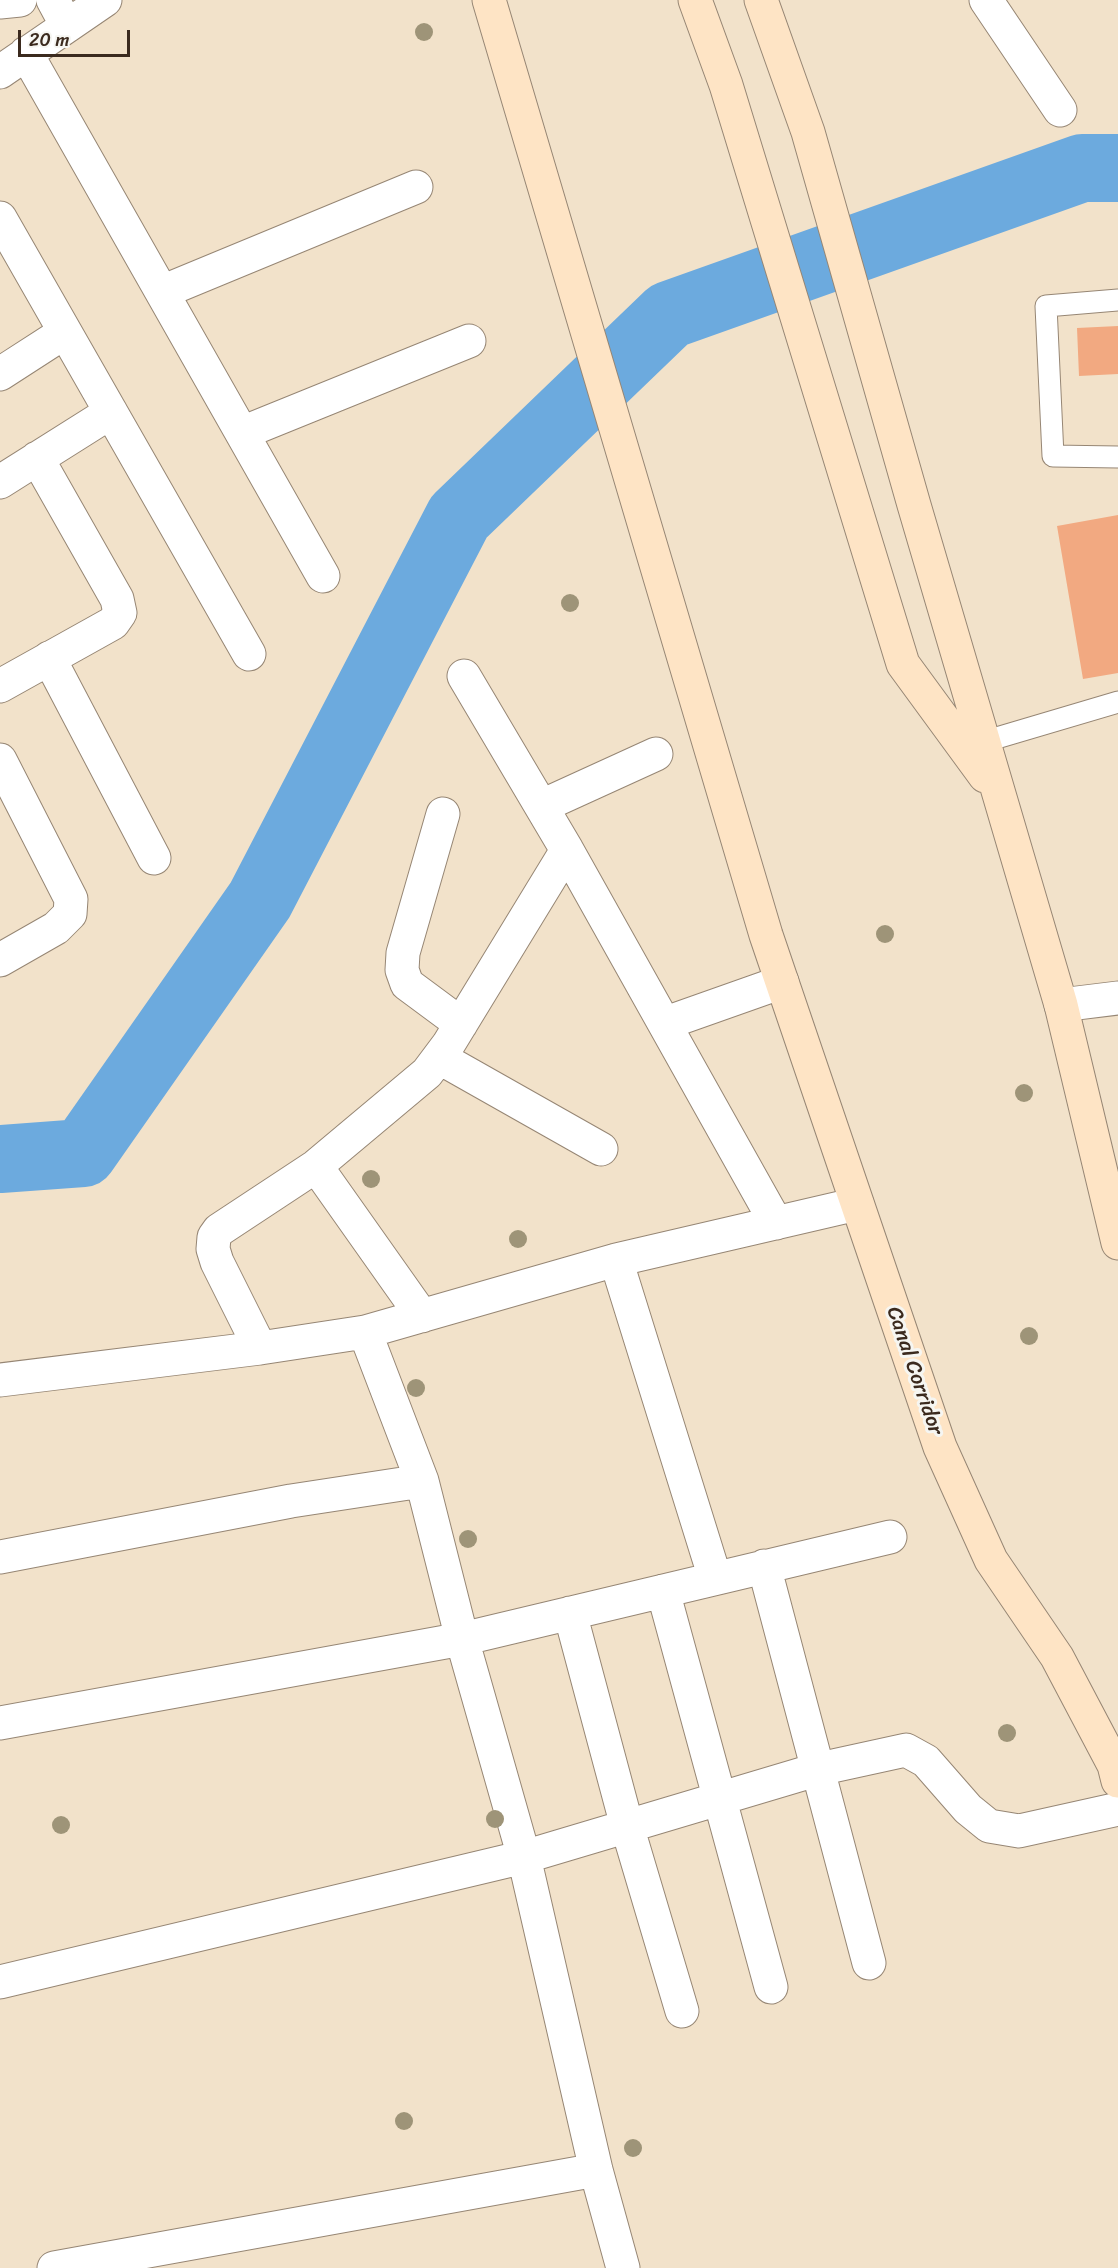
<!DOCTYPE html>
<style>
body{margin:0}
#map{position:relative;width:1118px;height:2268px;overflow:hidden;background:#f2e2ca;font-family:Sriracha,sans-serif}
canvas{display:block}
.scale{position:absolute;left:18px;top:30px;width:112px;height:27px;box-sizing:border-box;border:3px solid #3b2a1e;border-top:0;padding-left:8px;font-size:18px;line-height:21px;white-space:nowrap;color:#3b2a1e;-webkit-text-stroke:4px #f6f6f2;paint-order:stroke}
</style>
<div id="map">
<canvas width="1118" height="2268"></canvas>
<div class="scale">20 m</div>
</div>
<script>
const g = document.querySelector('canvas').getContext('2d');
g.lineJoin = 'round';
const shape = rows => new Path2D(rows.map(r => 'M' + r).join(''));
function stroke(path, color, width, dash) { g.strokeStyle = color; g.lineWidth = width; g.lineCap = dash ? 'butt' : 'round'; g.setLineDash(dash || []); g.stroke(path); }
function fillPath(path, color) { g.fillStyle = color; g.fill(path, 'evenodd'); }
function label(font, color, halo, rows, align = 'center') {
  g.font = font + ' Sriracha,sans-serif'; g.lineWidth = 6; g.setLineDash([]); g.textBaseline = 'middle'; g.strokeStyle = halo; g.fillStyle = color; for (const [text, x, y, turn = 0] of rows) {
    g.save(); g.translate(x, y); g.rotate((+turn || 0) * Math.PI / 180); g.textAlign = isNaN(turn) ? turn : align; if (halo) g.strokeText(text, 0, 0); g.fillText(text, 0, 0); g.restore();
  }
}
const river = shape([
 [0,1159,83,1153,260,900,459,517,669,315,1082,168,1118,168]
]);
const building = shape([
 [1118,326,1118,374,1079,376,1077,328],
 [1118,515,1118,673,1083,679,1057,526]
]);
const lane = shape([
 [1118,300,1046,306,1053,456,1118,457],
 [983,742,1118,702]
]);
const street = shape([
 [53,0,67,26],
 [986,0,1060,110],
 [0,2,20,0],
 [26,53,323,576],
 [0,72,105,0],
 [0,218,249,654],
 [162,292,416,187],
 [0,374,65,332],
 [242,433,469,341],
 [0,482,111,412],
 [49,658,154,858],
 [464,676,567,850,776,1223],
 [0,686,113,623,120,613,117,599,37,458],
 [0,760,71,899,70,914,56,928,0,960],
 [542,806,656,754],
 [443,814,403,953,402,970,407,984,461,1024],
 [1061,1005,1118,998],
 [666,1023,782,982],
 [440,1058,601,1149],
 [316,1166,422,1316],
 [616,1260,715,1578],
 [365,1332,422,1481,462,1639,524,1857,596,2170,623,2268],
 [260,1348,217,1262,213,1249,214,1237,219,1230,316,1166,427,1073,448,1045,567,850],
 [0,1380,260,1348,365,1332,616,1260,857,1204],
 [0,1557,291,1501,422,1481],
 [764,1566,869,1963],
 [663,1591,771,1987],
 [570,1613,627,1826,682,2011],
 [0,1723,462,1639,890,1537],
 [0,1982,524,1857,819,1769,906,1750,926,1761,968,1809,989,1826,1019,1831,1118,1809],
 [54,2268,596,2170]
]);
const secondary = shape([
 [489,0,766,935,940,1447,991,1560,1057,1657,1114,1765,1118,1781],
 [695,0,726,85,903,664,985,776],
 [761,0,808,132,914,505,1061,1005,1118,1243]
]);
const trees = [
 [424,32],
 [570,603],
 [885,934],
 [1024,1093],
 [371,1179],
 [518,1239],
 [1029,1336],
 [416,1388],
 [468,1539],
 [1007,1733],
 [495,1819],
 [61,1825],
 [404,2121],
 [633,2148]
];
const streetNames = [
 ["Canal Corridor",914,1371,71]
];
stroke(river, '#6caade', 68);
fillPath(building, '#f2a981');
stroke(lane, '#968674', 23);
stroke(street, '#968674', 35);
stroke(secondary, '#968674', 35);
stroke(lane, '#fff', 21);
stroke(street, '#fff', 33);
stroke(secondary, '#fee4c5', 33);
g.fillStyle = '#9e9478';
for (const [x, y] of trees) { g.beginPath(); g.arc(x, y, 9, 0, 2 * Math.PI); g.fill(); }
label('21px', '#3b2a1e', '#f6f6f2', streetNames);
</script>
